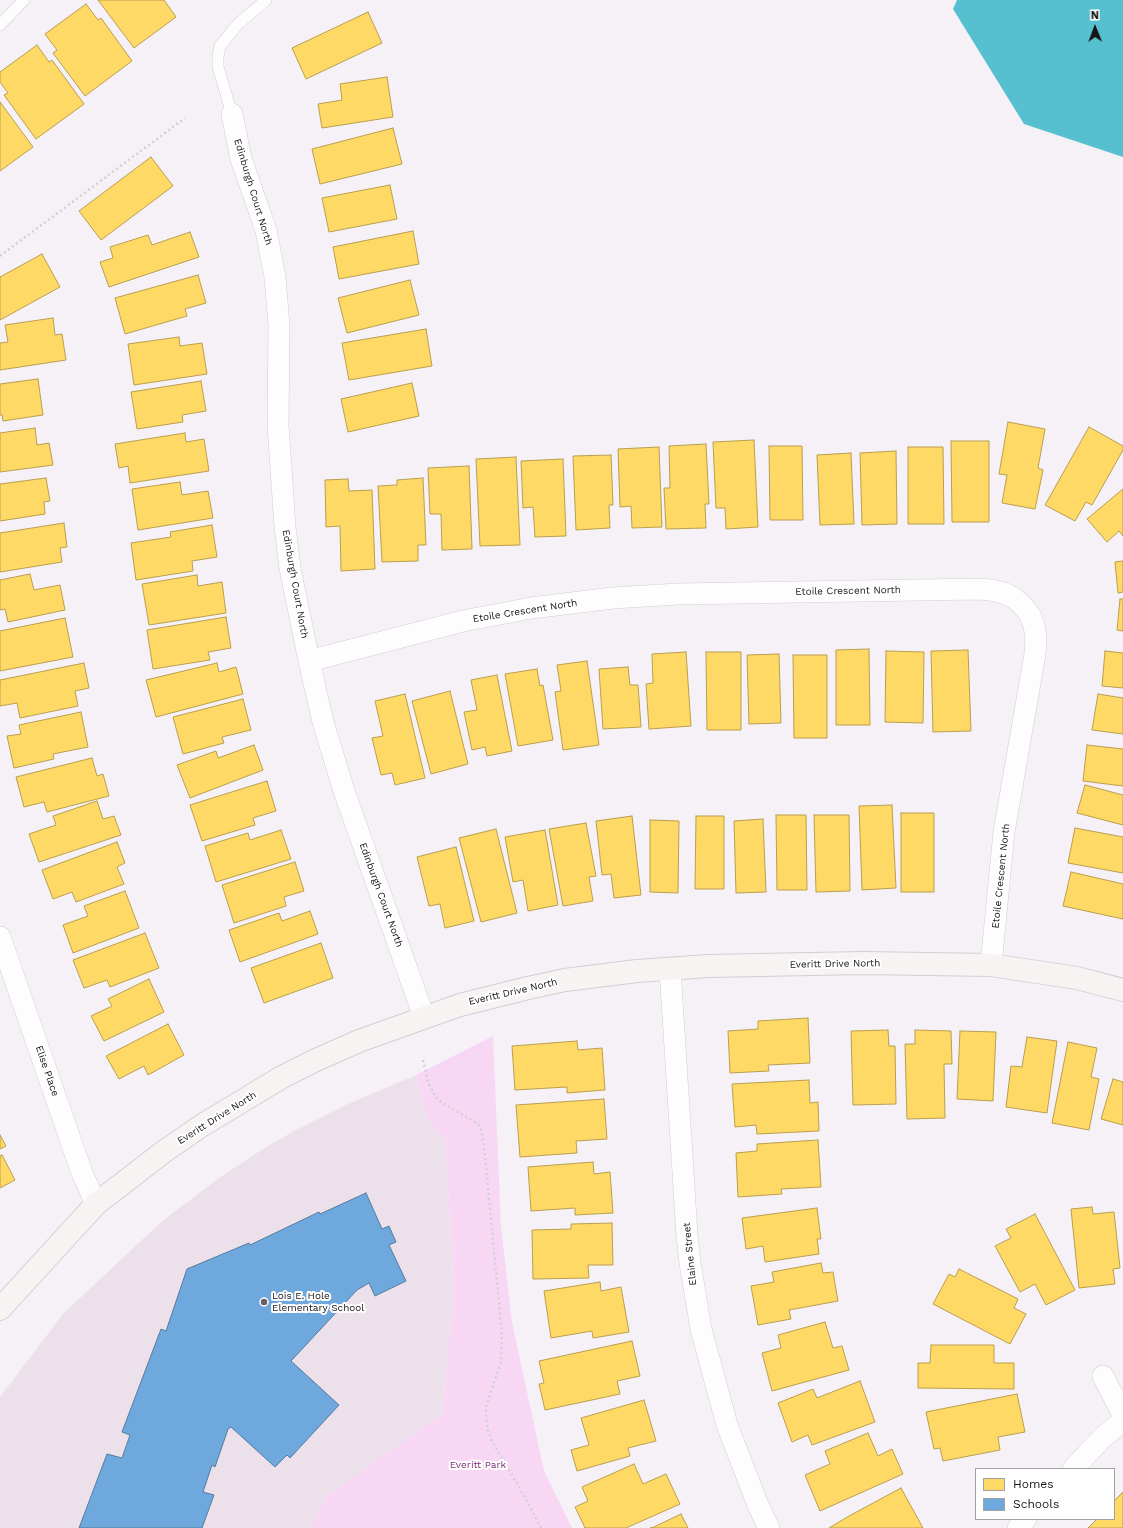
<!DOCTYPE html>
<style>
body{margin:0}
#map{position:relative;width:1123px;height:1528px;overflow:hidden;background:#f6f1f6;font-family:"Work Sans",sans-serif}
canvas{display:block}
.legend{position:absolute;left:975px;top:1468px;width:140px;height:52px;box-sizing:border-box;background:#fff;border:1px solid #a2a1a2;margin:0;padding:5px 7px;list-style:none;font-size:12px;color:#171417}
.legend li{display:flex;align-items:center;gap:8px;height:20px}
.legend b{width:20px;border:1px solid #a2a1a2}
.north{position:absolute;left:1075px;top:8px;width:40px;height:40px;-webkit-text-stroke:3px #fff;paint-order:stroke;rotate:359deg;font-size:11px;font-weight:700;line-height:16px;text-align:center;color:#171417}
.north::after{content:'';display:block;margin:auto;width:14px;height:18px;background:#171417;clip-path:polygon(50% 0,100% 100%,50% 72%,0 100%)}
</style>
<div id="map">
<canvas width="1123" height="1528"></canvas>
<ul class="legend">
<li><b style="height:11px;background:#ffd966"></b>Homes</li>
<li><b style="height:11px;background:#6fa8dc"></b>Schools</li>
</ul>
<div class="north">N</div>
</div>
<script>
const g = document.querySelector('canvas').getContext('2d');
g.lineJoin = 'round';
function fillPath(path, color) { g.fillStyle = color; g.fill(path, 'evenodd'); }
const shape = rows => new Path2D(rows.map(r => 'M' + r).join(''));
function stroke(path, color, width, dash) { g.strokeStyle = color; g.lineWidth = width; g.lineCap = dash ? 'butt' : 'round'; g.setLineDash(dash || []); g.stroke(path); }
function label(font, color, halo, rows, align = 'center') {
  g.font = font + ' "Work Sans",sans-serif'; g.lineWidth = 4; g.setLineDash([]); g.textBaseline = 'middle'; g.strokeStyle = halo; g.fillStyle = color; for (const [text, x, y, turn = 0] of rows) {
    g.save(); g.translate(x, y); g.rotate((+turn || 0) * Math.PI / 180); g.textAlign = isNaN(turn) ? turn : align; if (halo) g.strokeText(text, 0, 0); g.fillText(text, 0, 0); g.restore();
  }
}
const built = shape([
 [416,1075,427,1118,445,1140,454,1290,442,1414,327,1497,310,1528,0,1528,0,1397,63,1314,161,1222,219,1178,260,1151,294,1131,348,1104]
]);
const green = shape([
 [493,1036,501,1228,512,1322,544,1471,572,1528,310,1528,326,1497,442,1414,454,1290,445,1140,427,1118,416,1075]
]);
const water = shape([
 [957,0,1123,0,1123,157,1024,124,953,9]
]);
const homes = shape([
 [98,0,164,0,176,17,134,48,98,0],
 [86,4,98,20,101,18,132,61,85,96,53,53,57,50,45,34,86,4],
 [368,12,382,43,306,79,292,48,368,12],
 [37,45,49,62,52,60,84,104,36,139,4,95,8,93,0,82,0,72,37,45],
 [387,77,393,117,322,128,318,104,342,100,340,84,387,77],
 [0,102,33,147,0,171,0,102],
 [393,128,402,164,320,184,312,149,393,128],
 [151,157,173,186,101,240,79,211,151,157],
 [390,185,397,219,329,232,322,198,390,185],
 [413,231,419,264,339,279,333,247,413,231],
 [190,232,199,257,109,287,100,262,113,258,110,247,148,235,152,245,190,232],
 [42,254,60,287,0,320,0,277,42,254],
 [198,275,206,303,185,309,187,316,125,334,115,298,198,275],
 [410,280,419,315,347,333,338,298,410,280],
 [53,318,55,335,62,334,66,360,0,370,0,343,8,342,5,325,53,318],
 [426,329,432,366,349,380,342,343,426,329],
 [179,337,180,346,202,343,207,374,134,385,128,344,179,337],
 [38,379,43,415,3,421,2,415,0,415,0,384,38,379],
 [201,381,206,411,182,415,183,422,137,429,131,392,201,381],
 [412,383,419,416,348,432,341,399,412,383],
 [1008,422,1045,429,1038,468,1043,470,1035,509,1002,503,1007,475,999,474,1008,422],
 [1089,427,1123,446,1123,450,1092,505,1086,502,1075,521,1045,505,1089,427],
 [35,428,37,445,49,443,53,465,0,472,0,433,35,428],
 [185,433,186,442,204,439,209,471,130,483,128,466,119,468,115,444,185,433],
 [754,440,758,527,726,529,725,508,716,508,713,442,754,440],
 [951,441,989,441,989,522,952,522,951,441],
 [706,444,709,504,705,504,706,528,666,529,664,488,670,488,669,446,706,444],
 [769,446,802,446,803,520,770,520,769,446],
 [659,447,662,527,632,528,631,506,620,507,618,449,659,447],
 [908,447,943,447,944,524,908,524,908,447],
 [896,451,897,524,862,525,860,453,896,451],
 [851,453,854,524,820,525,817,455,851,453],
 [611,455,613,505,609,505,610,528,576,530,573,456,611,455],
 [516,457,520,545,480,546,476,459,516,457],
 [563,459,566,536,535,537,533,507,523,508,521,461,563,459],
 [469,466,472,549,442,550,441,514,430,514,428,468,469,466],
 [46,478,50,501,44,502,45,514,0,521,0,484,46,478],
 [423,478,426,545,418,545,418,561,382,562,378,486,397,485,397,480,423,478],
 [348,479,349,491,372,490,375,569,341,571,340,526,326,527,325,480,348,479],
 [180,482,182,495,208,491,213,518,138,530,132,489,180,482],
 [1123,489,1123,536,1119,531,1107,542,1087,519,1123,489],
 [64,523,67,547,60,548,62,562,0,572,0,533,64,523],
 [212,525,217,557,192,561,193,571,136,580,131,543,171,537,170,532,212,525],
 [1123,561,1123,592,1118,593,1115,562,1123,561],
 [30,574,34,590,60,585,65,610,8,622,5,609,0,610,0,580,30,574],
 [197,575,198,586,222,582,226,613,149,625,142,584,197,575],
 [1120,599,1123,599,1123,631,1117,630,1120,599],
 [226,617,231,648,208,652,210,660,153,669,147,630,226,617],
 [65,618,73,657,0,671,0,631,65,618],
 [869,649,870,725,836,725,836,650,869,649],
 [968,650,971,731,933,732,931,651,968,650],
 [886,651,924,652,923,723,885,722,886,651],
 [1105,651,1123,653,1123,688,1102,686,1105,651],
 [686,652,691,726,649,729,646,684,653,683,652,654,686,652],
 [706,652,741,652,741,730,707,730,706,652],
 [779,654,781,723,749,724,747,655,779,654],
 [793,655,827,655,827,738,794,738,793,655],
 [587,661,599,745,563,750,555,692,561,691,557,665,587,661],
 [84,663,89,688,75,691,78,706,20,718,17,703,0,706,0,680,84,663],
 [217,663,219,672,236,667,243,694,156,717,146,680,217,663],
 [628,667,630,685,638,685,641,727,603,729,599,669,628,667],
 [537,669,540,686,543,685,553,740,518,746,505,674,537,669],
 [497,675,512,751,487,756,485,747,472,750,464,712,477,710,471,680,497,675],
 [450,691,468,764,431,774,412,701,450,691],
 [405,694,425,778,395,785,392,773,381,775,372,738,383,736,375,701,405,694],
 [1098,694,1123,698,1123,734,1092,730,1098,694],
 [243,699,251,730,222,737,224,743,183,754,173,717,243,699],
 [81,712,88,747,53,754,54,759,14,768,7,736,21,734,19,725,81,712],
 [254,745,263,770,190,798,177,765,216,751,218,758,254,745],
 [1087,745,1123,749,1123,786,1083,781,1087,745],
 [92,758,97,776,103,774,109,796,47,812,44,802,24,807,16,777,92,758],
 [267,781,276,811,253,818,255,825,202,841,190,805,267,781],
 [1085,785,1123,795,1123,825,1077,813,1085,785],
 [97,801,103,819,114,816,121,835,39,862,29,834,56,825,53,816,97,801],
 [892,805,896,888,862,890,859,806,892,805],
 [901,813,934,813,934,892,901,892,901,813],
 [776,815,806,815,807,890,777,890,776,815],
 [814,815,849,815,850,891,816,892,814,815],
 [632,816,641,895,614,898,611,874,602,875,596,821,632,816],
 [696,816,724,816,724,889,695,889,696,816],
 [763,819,766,892,736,893,734,821,763,819],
 [650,820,679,821,678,893,650,892,650,820],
 [586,823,596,876,589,877,593,901,563,906,549,829,586,823],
 [1075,828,1123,837,1123,873,1068,863,1075,828],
 [496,829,517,913,481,922,459,838,496,829],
 [281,830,291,859,216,882,205,846,248,833,250,840,281,830],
 [545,830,558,905,528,911,523,880,513,882,505,837,545,830],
 [117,842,125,863,117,867,124,884,76,902,72,892,53,899,42,870,117,842],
 [456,847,474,921,445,928,440,904,429,906,417,857,456,847],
 [295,862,304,891,284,897,286,906,234,923,222,885,295,862],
 [1071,872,1123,884,1123,919,1063,906,1071,872],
 [125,891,139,928,73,953,63,925,88,916,84,906,125,891],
 [310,911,318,934,240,962,229,930,279,913,282,921,310,911],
 [145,933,159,968,110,987,107,980,84,988,73,960,145,933],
 [321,943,333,978,264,1003,251,968,321,943],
 [149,979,164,1012,104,1041,91,1016,112,1006,108,999,149,979],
 [808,1018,810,1063,768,1065,769,1071,730,1073,728,1031,758,1029,758,1021,808,1018],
 [168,1024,184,1055,148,1075,144,1066,119,1079,106,1056,168,1024],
 [888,1030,889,1046,895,1046,896,1104,853,1105,851,1031,888,1030],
 [915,1030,951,1031,952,1064,944,1064,945,1118,907,1119,905,1044,915,1044,915,1030],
 [960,1031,996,1032,993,1101,957,1099,960,1031],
 [1027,1037,1057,1041,1047,1113,1006,1107,1011,1066,1022,1067,1027,1037],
 [577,1041,578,1050,602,1048,605,1090,567,1093,567,1087,515,1090,512,1046,577,1041],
 [1068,1042,1097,1048,1091,1077,1099,1079,1089,1130,1052,1123,1068,1042],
 [1113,1079,1123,1082,1123,1125,1101,1119,1113,1079],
 [809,1080,810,1103,818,1102,819,1131,757,1134,756,1125,735,1127,732,1084,809,1080],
 [604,1099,607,1139,576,1141,577,1153,520,1157,516,1105,604,1099],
 [0,1135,6,1146,0,1149,0,1135],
 [818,1140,821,1187,781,1189,782,1194,738,1197,736,1153,757,1151,757,1144,818,1140],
 [2,1155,15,1180,0,1188,0,1156,2,1155],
 [593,1162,594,1174,610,1172,613,1213,575,1215,575,1208,531,1211,528,1167,593,1162],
 [1092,1207,1093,1214,1114,1212,1120,1268,1113,1269,1115,1284,1079,1288,1071,1209,1092,1207],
 [817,1208,821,1239,817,1239,819,1254,765,1262,763,1246,746,1249,742,1218,817,1208],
 [1035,1214,1075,1290,1046,1305,1035,1284,1020,1292,995,1246,1011,1238,1006,1229,1035,1214],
 [612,1223,613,1265,588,1265,589,1278,533,1279,532,1230,571,1229,571,1224,612,1223],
 [821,1263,823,1273,833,1272,838,1301,789,1310,791,1319,758,1325,751,1286,774,1282,772,1272,821,1263],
 [959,1269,1018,1299,1014,1308,1026,1314,1010,1344,933,1304,949,1274,955,1277,959,1269],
 [600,1282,601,1291,621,1287,629,1332,593,1338,592,1331,551,1338,544,1291,600,1282],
 [825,1322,833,1348,842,1346,849,1370,772,1391,762,1353,781,1348,778,1335,825,1322],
 [632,1341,640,1376,617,1381,620,1394,545,1410,539,1384,544,1383,539,1361,632,1341],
 [931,1345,994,1345,994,1363,1014,1363,1014,1389,918,1388,918,1363,930,1363,931,1345],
 [860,1381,875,1422,812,1445,808,1435,792,1442,778,1403,813,1389,817,1398,860,1381],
 [1017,1394,1025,1432,998,1437,1000,1450,943,1461,940,1448,934,1449,926,1412,1017,1394],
 [644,1400,656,1441,628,1448,630,1456,577,1471,571,1450,589,1445,581,1418,644,1400],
 [868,1433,878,1456,892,1449,903,1474,820,1511,805,1475,830,1464,825,1451,868,1433],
 [634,1464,643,1484,666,1474,680,1504,626,1528,585,1528,575,1507,588,1501,582,1487,634,1464],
 [901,1488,923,1528,829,1528,849,1516,901,1488],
 [1123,1492,1123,1528,1088,1528,1097,1519,1114,1519,1114,1501,1123,1492],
 [681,1514,688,1528,650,1528,654,1527,681,1514]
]);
const schools = shape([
 [366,1193,382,1229,389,1226,396,1242,389,1245,406,1281,375,1296,369,1283,357,1290,291,1361,339,1405,290,1458,287,1455,275,1467,231,1427,228,1429,215,1467,212,1465,203,1492,214,1495,202,1528,79,1528,107,1454,122,1458,130,1435,122,1432,161,1329,166,1331,187,1269,249,1243,250,1245,319,1212,320,1214,366,1193]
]);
const path = shape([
 [0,256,185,118],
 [423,1060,428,1082,435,1096,441,1102,478,1124,481,1129,484,1146,502,1334,501,1362,486,1407,486,1418,488,1430,492,1441,526,1499,541,1528]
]);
const lane = shape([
 [0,25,24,0],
 [232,114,218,67,218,56,220,46,238,24,266,0]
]);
const street = shape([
 [232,114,241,159,266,230,275,277,279,325,278,425,285,527,290,568,309,661,323,722,344,791,424,1017],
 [309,661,463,621,531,608,613,598,678,594,978,589,991,590,1004,593,1014,598,1023,606,1030,615,1034,625,1036,639,1035,654,1004,832,991,965],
 [0,937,82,1173,96,1204],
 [670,969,687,1235,690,1263,701,1329,727,1425,758,1505,769,1528],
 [1103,1376,1123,1415],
 [1073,1469,1102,1438,1123,1421],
 [1018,1528,1026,1519]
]);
const secondary = shape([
 [0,1309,96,1204,162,1153,201,1126,282,1077,316,1060,359,1041,460,1005,528,988,565,980,637,971,708,966,863,963,991,965,1077,978,1123,990]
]);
const markers = [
 [264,1302,4,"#656165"]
];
const streetNames = [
 ["Edinburgh Court North",253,192,73],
 ["Edinburgh Court North",295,584,80],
 ["Etoile Crescent North",848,591,-1],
 ["Etoile Crescent North",525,611,-9],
 ["Etoile Crescent North",1001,876,-84],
 ["Edinburgh Court North",381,895,70],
 ["Everitt Drive North",835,964,-1],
 ["Everitt Drive North",513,992,-13],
 ["Elise Place",47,1071,71],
 ["Everitt Drive North",217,1118,-32],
 ["Elaine Street",690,1254,-96]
];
const poiNames = [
 ["Lois E. Hole",272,1296],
 ["Elementary School",272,1308]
];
const parkNames = [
 ["Everitt Park",478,1465]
];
fillPath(built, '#ece1eb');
fillPath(green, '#f7d7f4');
fillPath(water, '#56c0d0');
fillPath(homes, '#ffd966');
stroke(homes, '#b99e4e', 1);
fillPath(schools, '#6fa8dc');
stroke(schools, '#557ca1', 1);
stroke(lane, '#d2ced2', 12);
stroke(street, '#d2ced2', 22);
stroke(secondary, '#d2ced2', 24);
stroke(path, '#d2d1d2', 2.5, [2, 3]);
stroke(lane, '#fefdfe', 11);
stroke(street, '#fefdfe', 21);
stroke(secondary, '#f8f3f3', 22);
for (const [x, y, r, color] of markers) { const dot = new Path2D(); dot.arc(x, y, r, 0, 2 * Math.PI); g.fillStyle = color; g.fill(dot); stroke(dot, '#fff', 1.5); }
label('10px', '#171417', '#fff', streetNames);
label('10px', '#171417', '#fff', poiNames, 'left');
label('10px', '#7b2d79', '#fff', parkNames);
</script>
